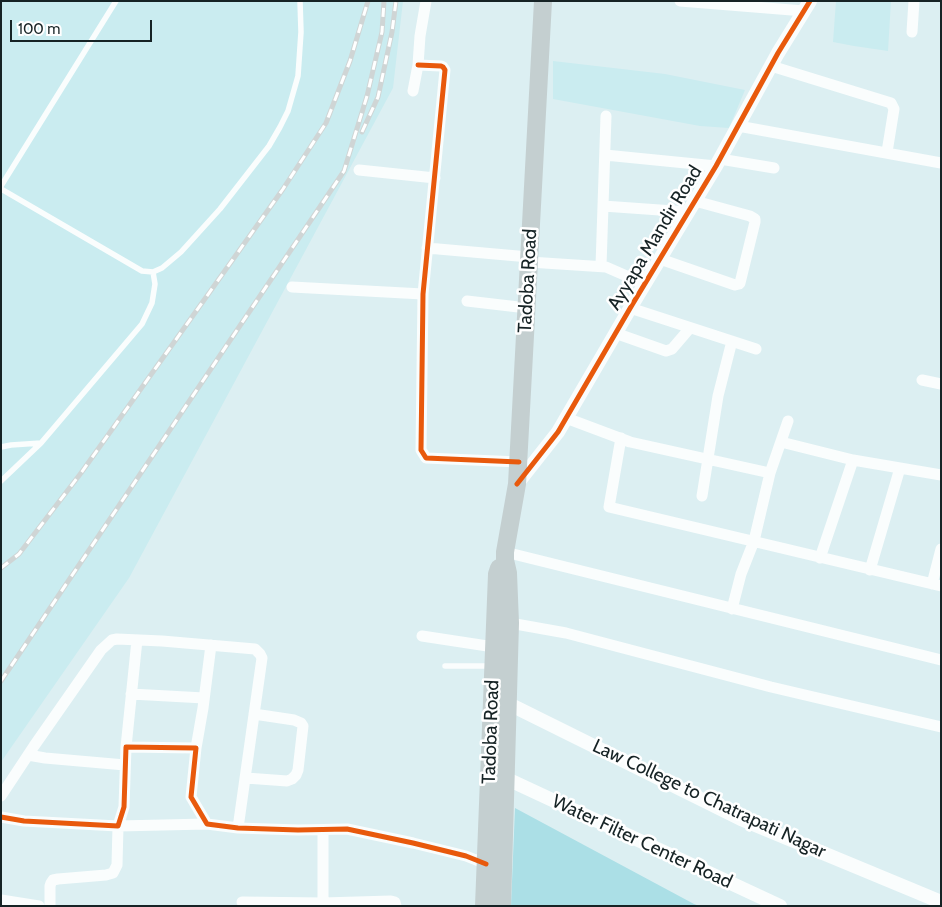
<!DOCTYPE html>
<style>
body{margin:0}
#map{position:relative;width:942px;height:907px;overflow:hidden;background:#dceff2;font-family:Cabin,sans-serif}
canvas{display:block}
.frame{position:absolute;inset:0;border:2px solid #162325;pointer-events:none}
.scale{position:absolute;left:10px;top:20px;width:142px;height:22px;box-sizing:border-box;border:2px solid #162325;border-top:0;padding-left:6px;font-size:15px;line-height:18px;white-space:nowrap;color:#162325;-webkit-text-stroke:4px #fff;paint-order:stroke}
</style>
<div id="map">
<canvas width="942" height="907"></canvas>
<div class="frame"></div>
<div class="scale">100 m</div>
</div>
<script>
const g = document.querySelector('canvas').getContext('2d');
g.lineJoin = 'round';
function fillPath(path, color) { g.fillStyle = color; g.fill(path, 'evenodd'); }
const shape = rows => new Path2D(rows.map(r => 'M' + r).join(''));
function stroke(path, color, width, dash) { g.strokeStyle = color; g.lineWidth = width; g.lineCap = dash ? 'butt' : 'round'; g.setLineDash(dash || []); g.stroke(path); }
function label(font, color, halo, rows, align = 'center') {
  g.font = font + ' Cabin,sans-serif'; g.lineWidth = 5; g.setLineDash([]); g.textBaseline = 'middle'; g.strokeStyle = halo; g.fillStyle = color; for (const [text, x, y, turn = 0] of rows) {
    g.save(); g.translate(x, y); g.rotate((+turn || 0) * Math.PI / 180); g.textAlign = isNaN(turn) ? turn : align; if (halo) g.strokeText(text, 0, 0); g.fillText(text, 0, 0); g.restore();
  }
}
const built = shape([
 [1,1,403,1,393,88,129,578,1,762],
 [836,1,891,1,888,51,854,46,833,42],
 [553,61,665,74,745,90,729,128,700,126,553,99]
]);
const green = shape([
 [515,808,694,904,699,906,511,906]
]);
const service = shape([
 [1,186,116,1],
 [1,189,142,271,153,272,162,268,181,252,220,209,269,146,280,127,288,111,298,76,301,32,300,1],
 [1,447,11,445,41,443],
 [1,481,41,443,142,324,152,303,155,284,153,272],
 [445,666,490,666]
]);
const minor = shape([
 [680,1,804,11],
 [912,32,914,1],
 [418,65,441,66,443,67,445,70,423,294,421,450,426,458,519,462],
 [771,66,891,103,894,109,887,152],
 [413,91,418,65,420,36,426,1],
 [738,126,941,163],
 [605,155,716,166],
 [720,159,774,168],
 [359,170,435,178],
 [603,206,688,212],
 [427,248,529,257],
 [660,259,735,285,739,284,740,283,755,222,755,219,750,216,695,201],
 [529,262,606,267,645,284],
 [601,266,606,116],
 [292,287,423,294],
 [467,301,527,308],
 [630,308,756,349],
 [615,333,666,351,672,349,690,328],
 [922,380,941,384],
 [566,418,630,442,770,473,754,541,741,574,732,609],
 [621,438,609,507,941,586],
 [781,442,853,460,941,475],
 [770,473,788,421],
 [702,496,718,396,732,341],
 [505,552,941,660],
 [820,558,853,460],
 [870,570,900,468],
 [932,584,941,549],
 [510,623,566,633,771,687,941,727],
 [422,636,494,647],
 [131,694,204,698],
 [126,747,137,640],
 [196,748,203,708,211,645],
 [28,755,45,758,125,765],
 [246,778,287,781,292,779,296,775,298,770,303,726,301,723,294,720,254,714],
 [1,796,34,746,101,650,112,640,117,639,162,641,255,649,260,654,262,658,238,828],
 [1,817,24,821,118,826,124,807,126,747,196,748,191,797,207,824,238,828,298,830,347,829,413,843,466,856,486,864],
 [323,830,323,903],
 [1,900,39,906],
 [242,902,323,903,391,901,395,902,396,906],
 [50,906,50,886,51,883,53,880,58,879,106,875,113,873,117,865,118,826,207,824]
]);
const tertiary = shape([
 [517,484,558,432,632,305,716,166,778,53,810,1],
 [507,703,741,819,941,902],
 [505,778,780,906]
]);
const primary = shape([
 [484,906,497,574,499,568],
 [502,906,510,623,508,573,505,560,505,552,517,484,543,1]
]);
const rail = shape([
 [362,132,378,97,392,32,396,1],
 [1,568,19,554,81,473,283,189,326,123,350,61,368,1],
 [1,681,344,171,367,96,382,32,384,1]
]);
const cycleway = shape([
 [418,65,441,66,443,67,445,70,423,294,421,450,426,458,519,462],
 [517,484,558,432,632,305,716,166,778,53,810,1],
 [1,817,24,821,118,826,124,807,126,747,196,748,191,797,207,824,238,828,298,830,347,829,413,843,466,856,486,864]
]);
const streetNames = [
 ["Ayyapa Mandir Road",655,238,-59],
 ["Tadoba Road",528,281,-87],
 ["Tadoba Road",491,732,-88],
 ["Law College to Chatrapati Nagar",709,799,25],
 ["Water Filter Center Road",642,842,25]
];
fillPath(built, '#caecf0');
fillPath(green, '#abdfe6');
stroke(service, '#fafdfd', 5.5);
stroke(minor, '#fafdfd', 11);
stroke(tertiary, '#fafdfd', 14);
stroke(primary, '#c4cfd0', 18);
stroke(rail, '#cfd5d5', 5);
stroke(rail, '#fff', 3, [9]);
stroke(cycleway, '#e8590c', 5);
label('19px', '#162325', '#fff', streetNames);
</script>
